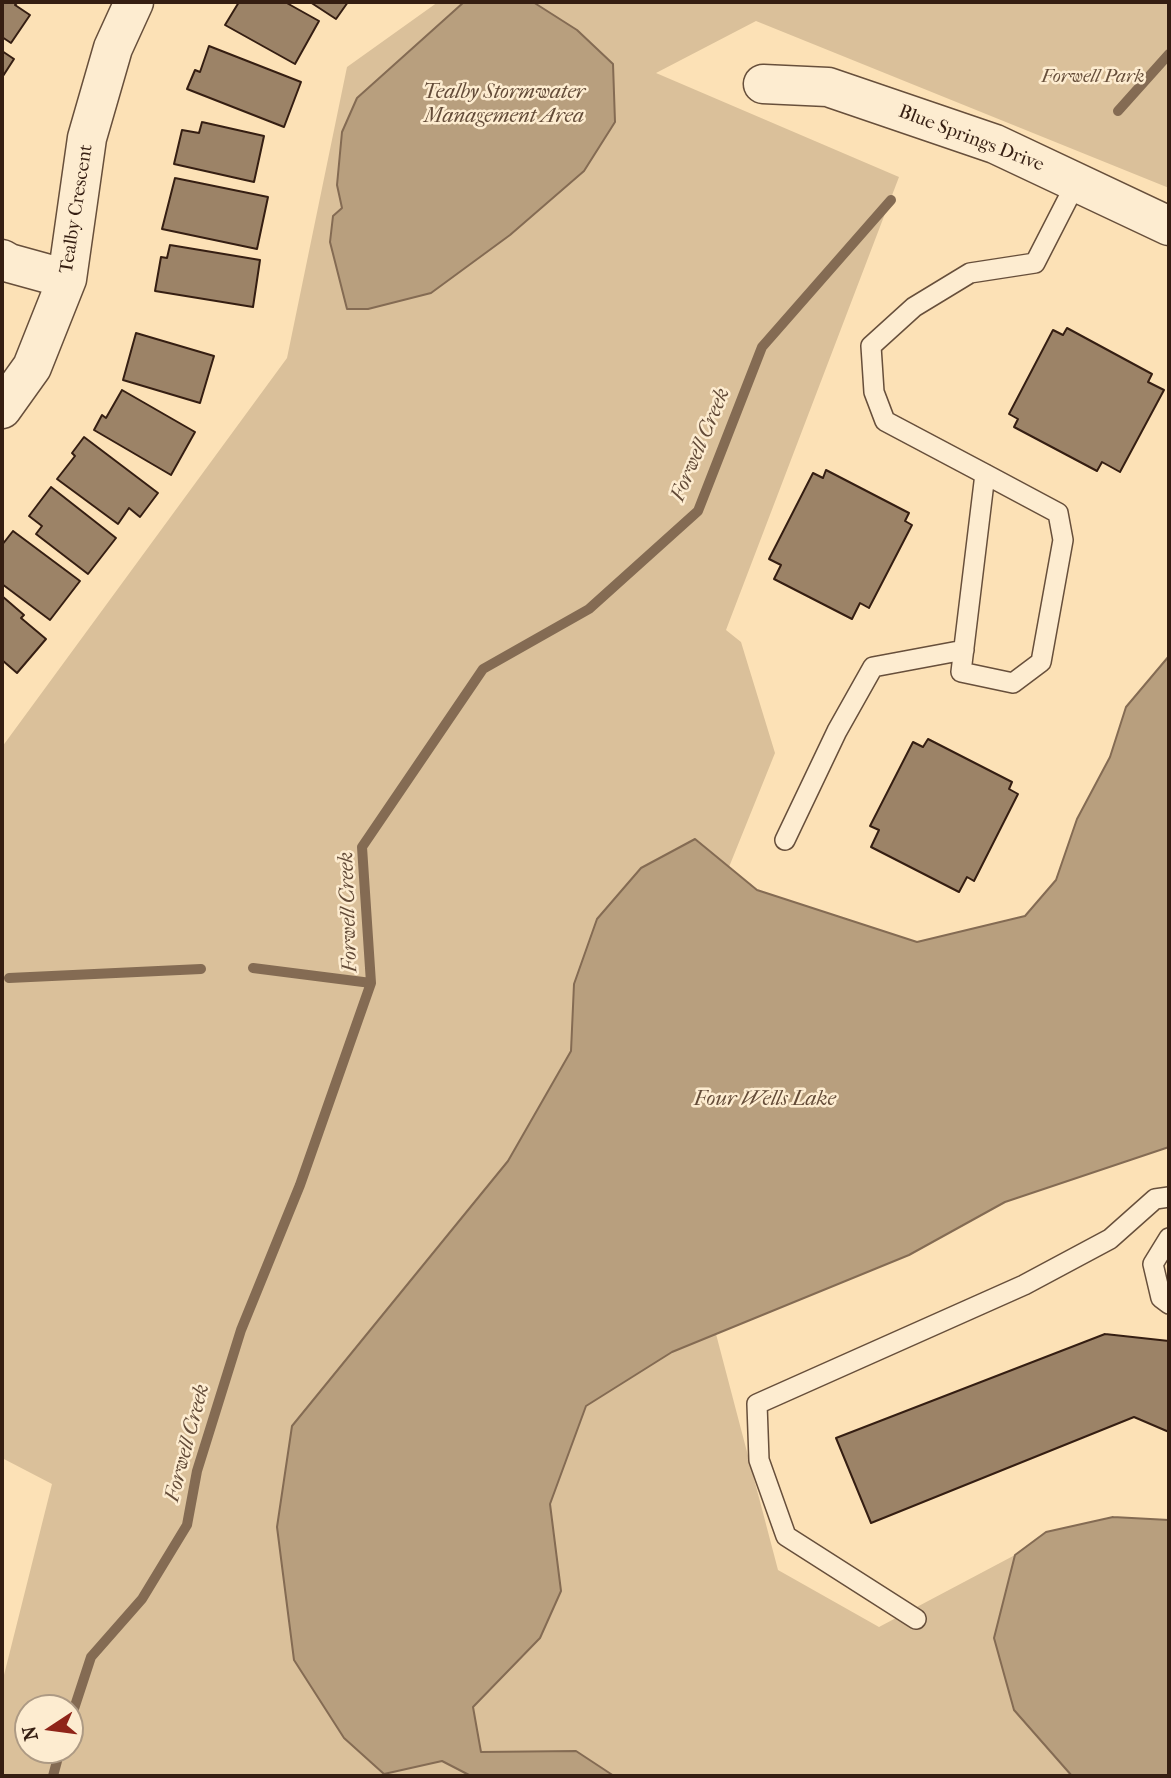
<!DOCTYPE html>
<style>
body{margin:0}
#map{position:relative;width:1171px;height:1778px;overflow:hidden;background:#fce1b6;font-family:"IM FELL French Canon",serif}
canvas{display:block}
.frame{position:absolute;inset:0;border:4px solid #351e12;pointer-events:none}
.north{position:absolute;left:14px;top:1694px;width:70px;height:70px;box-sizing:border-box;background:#fdecd0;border:2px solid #ad9a84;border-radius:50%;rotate:257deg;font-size:19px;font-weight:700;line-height:28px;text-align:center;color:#351e12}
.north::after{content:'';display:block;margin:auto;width:24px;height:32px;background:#8f2418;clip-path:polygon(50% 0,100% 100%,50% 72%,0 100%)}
</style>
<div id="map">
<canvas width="1171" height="1778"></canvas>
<div class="frame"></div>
<div class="north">N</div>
</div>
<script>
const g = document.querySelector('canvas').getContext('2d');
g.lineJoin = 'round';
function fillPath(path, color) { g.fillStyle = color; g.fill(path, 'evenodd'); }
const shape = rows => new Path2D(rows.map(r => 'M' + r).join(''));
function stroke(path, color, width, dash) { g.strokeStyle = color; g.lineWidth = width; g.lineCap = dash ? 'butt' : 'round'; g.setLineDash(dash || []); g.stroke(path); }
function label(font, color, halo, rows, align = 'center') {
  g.font = font + ' "IM FELL French Canon",serif'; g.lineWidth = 5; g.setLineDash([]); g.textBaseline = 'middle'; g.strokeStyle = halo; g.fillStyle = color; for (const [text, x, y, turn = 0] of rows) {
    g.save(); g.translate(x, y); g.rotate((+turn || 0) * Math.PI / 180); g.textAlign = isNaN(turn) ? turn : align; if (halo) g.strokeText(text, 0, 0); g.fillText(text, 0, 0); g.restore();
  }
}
const green = shape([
 [438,2,464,2,413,49,337,185,342,208,330,242,347,308,431,293,510,235,584,171,577,30,533,2,1169,2,1169,188,756,21,656,73,899,177,726,630,741,642,775,753,729,867,694,839,574,984,571,1051,508,1161,292,1426,384,1774,442,1761,471,1776,2,1776,2,1683,52,1484,2,1458,2,747,287,358,347,67],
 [28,1708,70,1708,70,1750,28,1750],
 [716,1334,778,1570,879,1627,1015,1555,994,1638,1014,1710,1072,1776,614,1776,576,1751,481,1752,473,1706,540,1638,560,1591,550,1504,586,1406,672,1352]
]);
const water = shape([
 [464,2,533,2,577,30,613,64,615,122,584,171,510,235,431,293,368,309,347,309,330,242,333,216,342,208,337,185,342,132,357,98,464,2],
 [1169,656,1169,1147,1005,1202,909,1255,672,1352,586,1406,550,1504,561,1591,540,1638,473,1707,481,1752,576,1751,614,1776,471,1776,442,1761,384,1774,344,1738,294,1660,277,1527,292,1426,508,1161,571,1051,574,984,597,919,641,868,695,839,757,890,917,942,1025,916,1056,880,1077,819,1110,757,1126,707,1169,656],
 [1113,1517,1169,1520,1169,1776,1072,1776,1014,1710,994,1638,1015,1555,1046,1532,1113,1517]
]);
const stream = shape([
 [1118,111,1169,54],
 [253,968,371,983],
 [9,978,201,969],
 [70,1721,91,1657,142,1599,187,1525,197,1471,241,1330,300,1185,371,983,362,847,483,669,589,609,698,511,762,347,891,200],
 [53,1776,60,1750]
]);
const building = shape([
 [2,2,18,2,15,5,30,15,11,43,2,37,2,2],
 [239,2,285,2,319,21,295,64,225,25,239,2],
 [310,2,348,2,336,19,310,2],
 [209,46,301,82,284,127,187,89,195,70,200,72,209,46],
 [2,51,14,59,3,76,2,75,2,51],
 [202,122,264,136,254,182,174,164,182,130,199,133,202,122],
 [175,178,268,197,257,249,162,229,175,178],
 [170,245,260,260,253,307,155,291,161,257,167,258,170,245],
 [1067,328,1152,374,1148,382,1164,390,1120,472,1102,462,1097,471,1014,427,1018,419,1009,414,1053,330,1063,335,1067,328],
 [136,333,214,356,200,403,123,380,136,333],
 [122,390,195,432,171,475,94,430,102,415,106,418,122,390],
 [84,437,158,493,140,517,129,508,118,524,57,479,75,456,72,453,84,437],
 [826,470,909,513,905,521,912,525,869,608,860,603,852,619,774,579,781,565,769,559,813,473,823,478,826,470],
 [51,487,116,538,88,574,36,534,42,526,29,516,51,487],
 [13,531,80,581,50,620,2,584,2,545,13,531],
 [2,596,24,615,21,618,46,639,17,673,2,660,2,596],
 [928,739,1012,782,1009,789,1018,794,974,881,967,877,959,892,871,847,879,830,870,826,913,742,923,747,928,739],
 [1105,1334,1169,1341,1169,1432,1134,1417,871,1523,836,1438,1105,1334]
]);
const service = shape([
 [985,474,961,672,1013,683,1041,662,1063,540,1058,513,985,474,885,421,874,392,871,346,914,307,970,273,1035,263,1077,181],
 [785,840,837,731,873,667,964,650],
 [1169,1238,1153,1264,1161,1298,1169,1304],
 [916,1619,786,1536,759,1460,757,1404,1024,1285,1110,1239,1155,1199,1169,1197]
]);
const minor = shape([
 [763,84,828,87,995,144,1169,226],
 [2,259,9,263,67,279],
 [2,409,32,367,67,279,87,138,113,48,134,2]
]);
const parkNames = [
 ["Forwell Park",1093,77]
];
const streetNames = [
 ["Blue Springs Drive",971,139,21],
 ["Tealby Crescent",77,209,-81]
];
const waterNames = [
 ["Tealby Stormwater",504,93],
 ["Management Area",504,117],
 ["Forwell Creek",701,445,-67],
 ["Forwell Creek",349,912,-92],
 ["Four Wells Lake",765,1100],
 ["Forwell Creek",188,1443,-75]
];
fillPath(green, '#dac09a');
fillPath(water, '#b89f7e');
stroke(water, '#846b53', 2);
stroke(stream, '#846b53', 10);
fillPath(building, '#9c8367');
stroke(building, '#351e12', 2);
stroke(service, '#674f3b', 22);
stroke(minor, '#674f3b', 41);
stroke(service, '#fdecd0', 19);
stroke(minor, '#fdecd0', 38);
label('italic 19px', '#674f3b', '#fdecd0', parkNames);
label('19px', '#351e12', '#fdecd0', streetNames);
label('italic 21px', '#634b38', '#fdecd0', waterNames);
</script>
